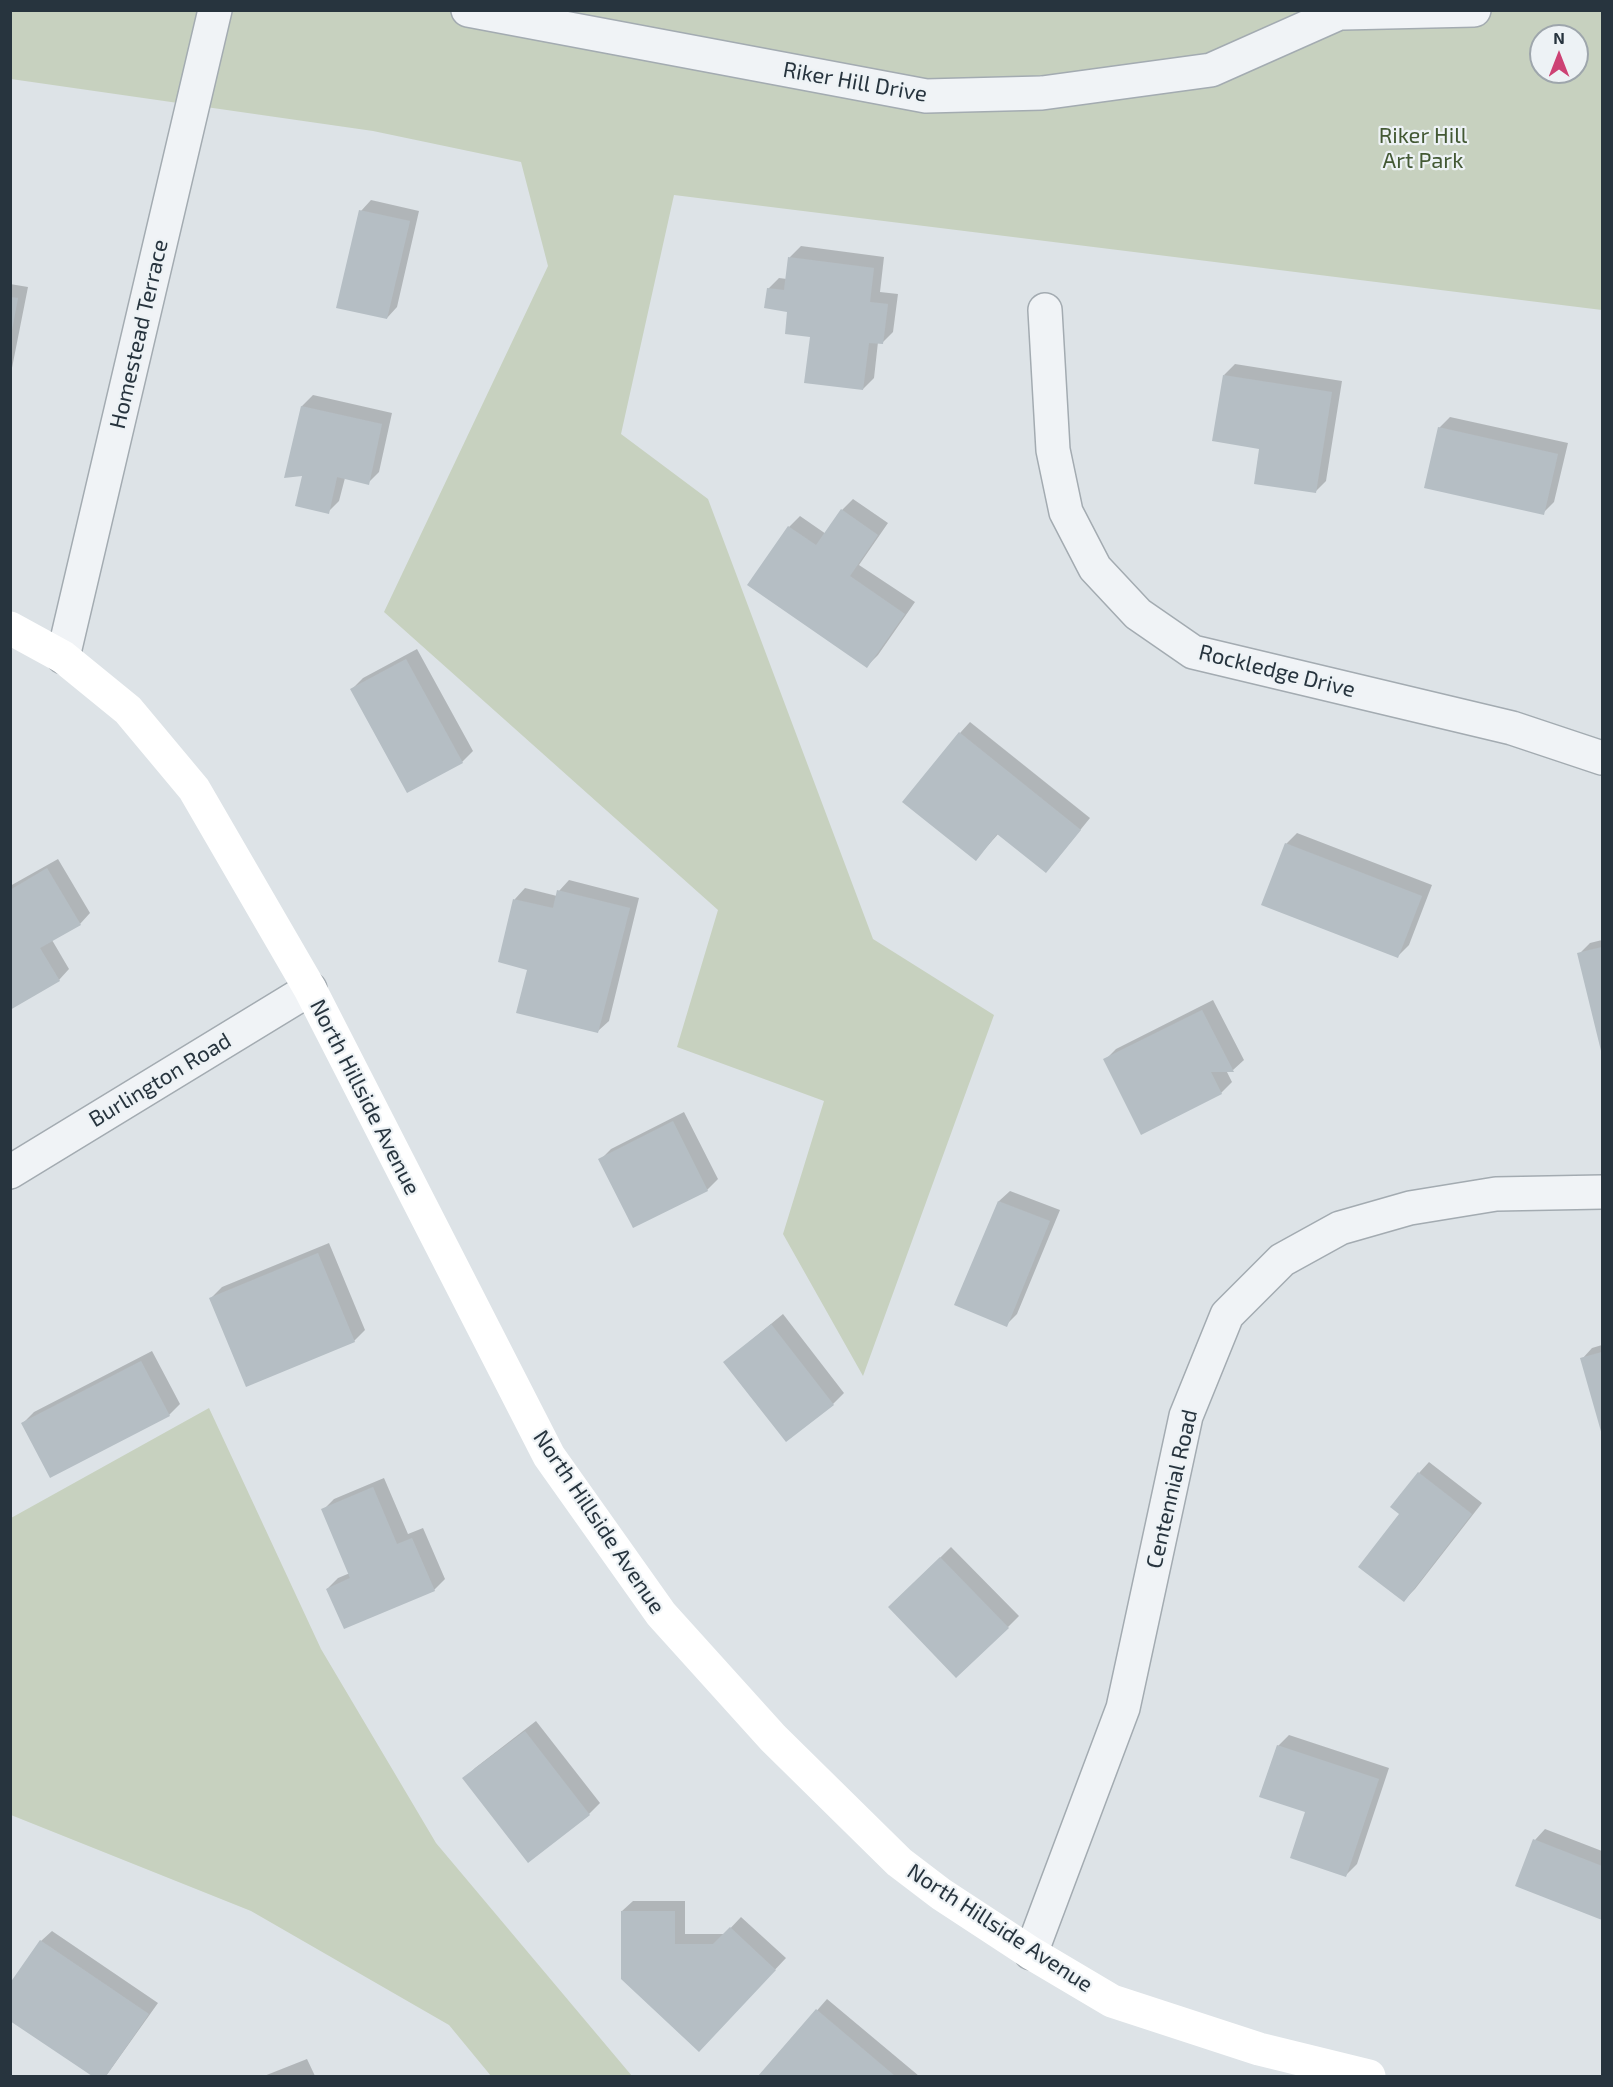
<!DOCTYPE html>
<style>
body{margin:0}
#map{position:relative;width:1613px;height:2087px;overflow:hidden;background:#dde3e7;font-family:"Exo 2",sans-serif}
canvas{display:block}
.frame{position:absolute;inset:0;border:12px solid #27343e;pointer-events:none}
.north{position:absolute;left:1529px;top:24px;width:60px;height:60px;box-sizing:border-box;background:#edf2f5;border:2px solid #9ea6ac;border-radius:50%;rotate:0deg;font-size:16px;font-weight:700;line-height:24px;text-align:center;color:#27343e}
.north::after{content:'';display:block;margin:auto;width:21px;height:27px;background:#cd4274;clip-path:polygon(50% 0,100% 100%,50% 72%,0 100%)}
</style>
<div id="map">
<canvas width="1613" height="2087"></canvas>
<div class="frame"></div>
<div class="north">N</div>
</div>
<script>
const g = document.querySelector('canvas').getContext('2d');
g.lineJoin = 'round';
function fillPath(path, color) { g.fillStyle = color; g.fill(path, 'evenodd'); }
const shape = rows => new Path2D(rows.map(r => 'M' + r).join(''));
function stroke(path, color, width, dash) { g.strokeStyle = color; g.lineWidth = width; g.lineCap = dash ? 'butt' : 'round'; g.setLineDash(dash || []); g.stroke(path); }
function label(font, color, halo, rows, align = 'center') {
  g.font = font + ' "Exo 2",sans-serif'; g.lineWidth = 4.5; g.setLineDash([]); g.textBaseline = 'middle'; g.strokeStyle = halo; g.fillStyle = color; for (const [text, x, y, turn = 0] of rows) {
    g.save(); g.translate(x, y); g.rotate((+turn || 0) * Math.PI / 180); g.textAlign = isNaN(turn) ? turn : align; if (halo) g.strokeText(text, 0, 0); g.fillText(text, 0, 0); g.restore();
  }
}
const green = shape([
 [11,10,1602,11,1602,310,674,195,621,434,708,499,873,939,994,1015,863,1376,783,1234,824,1101,677,1047,718,910,384,612,548,266,521,162,373,131,11,79],
 [1541,36,1577,36,1577,72,1541,72],
 [209,1408,321,1649,436,1843,632,2076,491,2076,449,2025,251,1911,11,1815,11,1518]
]);
const shadow = shape([
 [371,200,419,211,397,307,387,318,361,211],
 [801,246,884,257,880,292,898,294,893,332,882,343,878,342,874,378,863,389,768,289,779,278,787,279,790,257],
 [10,284,28,287,10,378],
 [1235,364,1342,381,1326,481,1315,492,1260,448,1224,375],
 [313,395,392,413,379,472,368,483,345,478,339,501,328,512,304,474,302,406],
 [1450,417,1568,443,1554,502,1543,513,1439,428],
 [853,499,888,523,859,565,915,602,878,655,867,666,749,584,789,527,800,516,826,534,842,510],
 [417,649,473,751,462,762,352,689,363,678],
 [970,722,1090,818,1056,860,999,833,976,859,960,733],
 [1297,833,1432,885,1409,945,1398,956,1286,844],
 [58,859,90,913,80,924,52,940,69,969,59,980,10,1008,10,886],
 [569,880,639,898,609,1021,598,1031,529,969,499,961,515,899,525,888,557,896,559,891],
 [1602,940,1602,1052,1579,954,1590,943],
 [1213,1000,1244,1060,1233,1070,1226,1070,1232,1082,1221,1093,1105,1060,1116,1049],
 [684,1112,718,1179,707,1190,600,1160,611,1149],
 [1010,1191,1060,1210,1017,1314,1006,1325,999,1201],
 [329,1243,365,1330,354,1341,211,1298,222,1287],
 [783,1314,844,1393,833,1404,786,1440,725,1362],
 [1602,1345,1602,1432,1582,1359,1592,1348],
 [152,1351,180,1404,169,1415,23,1423,34,1412],
 [1429,1462,1482,1503,1415,1589,1404,1600,1401,1514,1419,1473],
 [384,1478,408,1534,423,1528,445,1579,434,1590,327,1589,338,1578,350,1573,323,1510,334,1499],
 [951,1547,1019,1616,1008,1627,890,1607],
 [536,1721,600,1803,589,1814,528,1861,464,1779,475,1768],
 [1289,1735,1389,1768,1357,1864,1346,1875,1307,1811,1278,1746],
 [1545,1829,1602,1851,1602,1918,1517,1885,1535,1840],
 [633,1901,685,1901,685,1934,725,1934,741,1917,786,1958,710,2039,622,1911],
 [52,1931,158,2003,106,2076,94,2076,10,2019,41,1941],
 [827,1999,919,2076,760,2076],
 [307,2059,315,2076,264,2076]
]);
const building = shape([
 [359,210,410,221,387,319,336,308],
 [788,257,874,268,870,302,888,304,883,344,869,343,863,390,804,383,810,337,785,334,787,312,764,308,767,288,784,290],
 [10,297,18,298,12,330,10,330],
 [1223,375,1332,392,1316,493,1254,484,1259,449,1212,441],
 [301,406,382,424,369,485,337,477,329,514,295,506,302,476,284,478],
 [1438,427,1558,454,1544,515,1424,488],
 [841,509,878,535,850,576,905,614,867,668,747,585,788,526,816,545],
 [406,659,463,763,407,793,350,689],
 [959,732,1081,830,1046,873,997,834,976,861,902,802],
 [1285,843,1422,896,1398,958,1261,905],
 [47,868,81,925,40,948,60,981,10,1010,10,890],
 [557,890,630,908,598,1033,516,1013,527,970,498,962,513,899,553,908],
 [1602,947,1602,1055,1577,953],
 [1202,1010,1234,1072,1211,1072,1222,1094,1141,1135,1103,1059],
 [673,1121,708,1191,633,1228,598,1159],
 [998,1201,1050,1221,1007,1327,954,1305],
 [318,1253,355,1342,246,1387,209,1298],
 [771,1324,834,1405,786,1442,723,1362],
 [1602,1352,1602,1435,1580,1358],
 [141,1361,170,1416,50,1478,21,1423],
 [1418,1472,1472,1514,1404,1602,1358,1567,1399,1514,1390,1507],
 [373,1487,397,1544,412,1538,435,1591,344,1629,326,1589,350,1578,321,1509],
 [940,1557,1009,1628,956,1678,888,1607],
 [525,1731,590,1815,528,1863,462,1778],
 [1277,1745,1379,1779,1346,1877,1290,1858,1305,1812,1259,1797],
 [1533,1839,1602,1866,1602,1920,1515,1886],
 [621,1911,675,1911,675,1944,713,1944,730,1927,776,1970,699,2052,621,1979],
 [40,1940,149,2014,106,2076,92,2076,10,2021,10,1983],
 [816,2009,895,2076,758,2076]
]);
const street = shape([
 [468,10,926,96,1042,93,1211,70,1346,10],
 [1343,13,1474,10],
 [1045,310,1053,450,1066,512,1095,568,1138,614,1193,652,1512,728,1602,758],
 [63,657,215,10],
 [10,1172,310,989],
 [1031,1953,1123,1708,1186,1416,1227,1315,1282,1260,1340,1228,1410,1208,1496,1194,1602,1192]
]);
const secondary = shape([
 [10,628,63,657,128,710,194,789,310,989,549,1456,661,1614,773,1738,899,1862,941,1894,1031,1953,1112,2001,1259,2049,1369,2076]
]);
const streetNames = [
 ["Riker Hill Drive",855,82,10],
 ["Homestead Terrace",139,334,-77],
 ["Rockledge Drive",1277,671,14],
 ["Burlington Road",160,1080,-31],
 ["North Hillside Avenue",365,1097,63],
 ["Centennial Road",1172,1489,-77],
 ["North Hillside Avenue",599,1522,56],
 ["North Hillside Avenue",1000,1928,33]
];
const parkNames = [
 ["Riker Hill",1423,136],
 ["Art Park",1423,161]
];
fillPath(green, '#c7d1bf');
fillPath(shadow, '#0003');
fillPath(building, '#b5bec4');
stroke(street, '#a3abb1', 36);
stroke(street, '#f0f3f6', 33);
stroke(secondary, '#fff', 33);
label('22px', '#27343e', '#edf2f5', streetNames);
label('22px', '#435934', '#edf2f5', parkNames);
</script>
